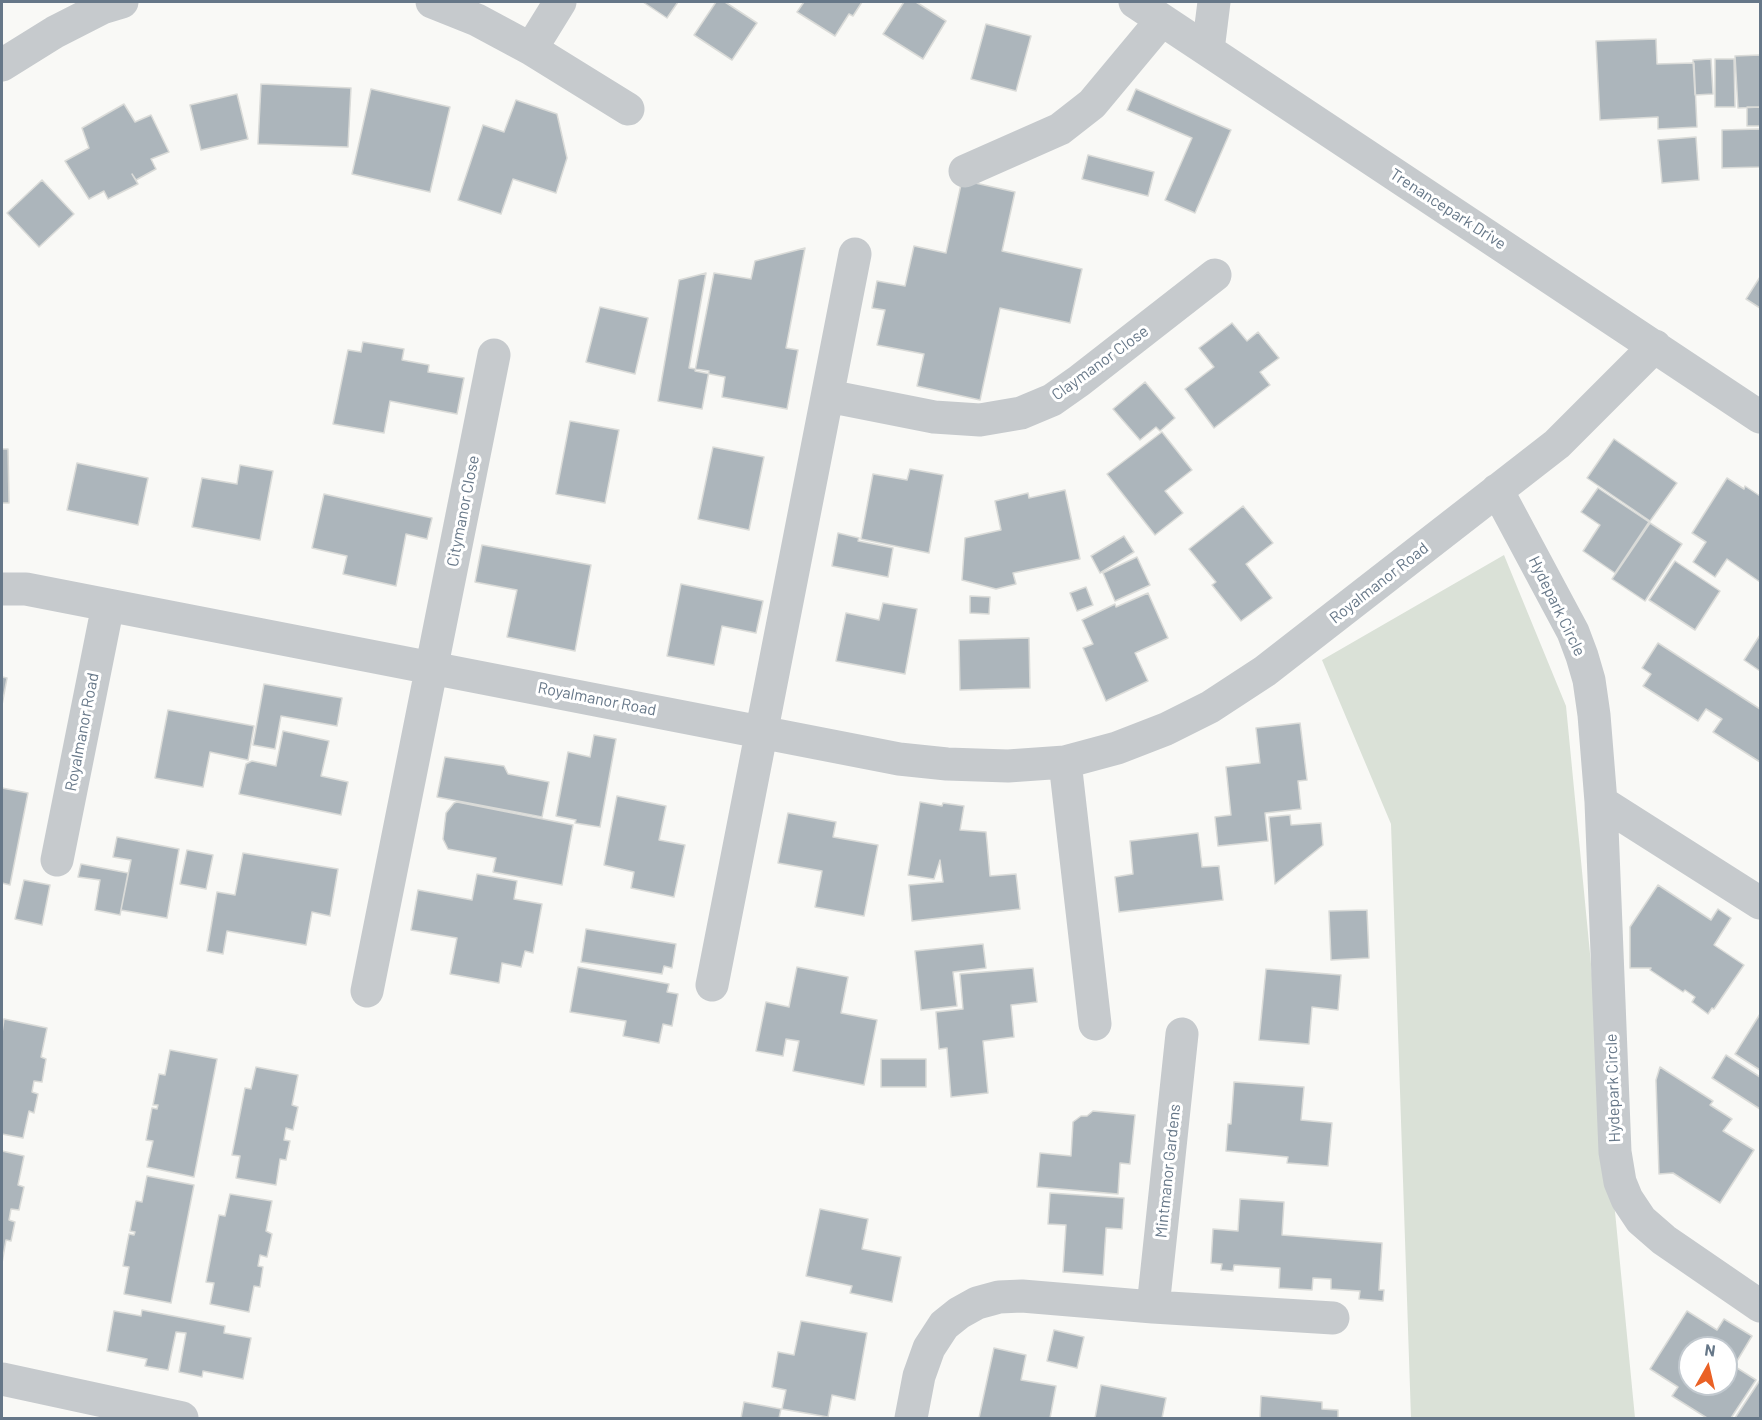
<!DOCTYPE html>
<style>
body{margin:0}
#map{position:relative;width:1762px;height:1420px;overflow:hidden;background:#f9f9f6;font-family:Barlow,sans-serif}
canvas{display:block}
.frame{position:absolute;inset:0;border:3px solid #678;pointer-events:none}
.north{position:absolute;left:1678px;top:1336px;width:60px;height:60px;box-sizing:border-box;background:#fff;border:2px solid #c2c9cf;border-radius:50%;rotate:8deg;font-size:16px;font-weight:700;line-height:24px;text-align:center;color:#678}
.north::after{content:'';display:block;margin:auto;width:21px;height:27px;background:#ea6125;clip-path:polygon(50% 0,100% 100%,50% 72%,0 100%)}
</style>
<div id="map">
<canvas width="1762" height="1420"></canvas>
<div class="frame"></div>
<div class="north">N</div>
</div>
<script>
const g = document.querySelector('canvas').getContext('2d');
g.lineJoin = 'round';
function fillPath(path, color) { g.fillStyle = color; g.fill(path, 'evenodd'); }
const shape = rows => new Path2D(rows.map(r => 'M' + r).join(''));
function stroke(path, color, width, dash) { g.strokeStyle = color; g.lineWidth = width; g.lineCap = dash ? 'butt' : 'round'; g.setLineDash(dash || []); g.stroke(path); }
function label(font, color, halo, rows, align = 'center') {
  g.font = font + ' Barlow,sans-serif'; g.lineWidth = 6; g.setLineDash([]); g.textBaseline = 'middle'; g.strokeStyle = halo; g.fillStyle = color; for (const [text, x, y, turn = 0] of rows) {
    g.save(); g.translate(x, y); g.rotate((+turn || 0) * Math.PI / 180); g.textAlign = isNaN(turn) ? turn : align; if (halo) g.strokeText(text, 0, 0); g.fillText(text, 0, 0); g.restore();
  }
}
const green = shape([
 [1504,555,1566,706,1635,1418,1411,1418,1391,824,1322,660]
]);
const building = shape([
 [643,2,678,2,667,18,643,2],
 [716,2,725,2,757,23,732,60,694,35,716,2],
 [804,2,862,2,853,16,849,14,835,36,797,12,804,2],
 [904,2,916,2,946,21,923,59,883,34,904,2],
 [986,24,1031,36,1016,91,971,79,986,24],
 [1656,39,1657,64,1694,63,1697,127,1658,129,1658,117,1600,120,1596,41,1656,39],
 [1760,55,1760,107,1738,108,1735,56,1760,55],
 [1711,59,1713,94,1695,95,1693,60,1711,59],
 [1715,59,1734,59,1735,107,1715,107,1715,59],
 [261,84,351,88,348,147,258,144,261,84],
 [371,89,450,107,430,192,352,174,371,89],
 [1136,89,1231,130,1195,213,1165,200,1192,138,1127,110,1136,89],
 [237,94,248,139,201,150,190,105,237,94],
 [516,100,557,114,567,158,556,193,513,179,501,214,458,200,483,125,504,132,516,100],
 [124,104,135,122,151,115,169,152,151,159,156,169,136,180,132,174,138,184,108,199,104,191,89,199,65,161,89,148,82,128,124,104],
 [1747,107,1760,107,1760,126,1747,126,1747,107],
 [1760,129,1760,167,1722,168,1722,130,1760,129],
 [1696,137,1699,180,1662,183,1658,140,1696,137],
 [1088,155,1154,172,1148,196,1082,179,1088,155],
 [42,180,74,214,39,247,7,213,42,180],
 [962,180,1015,192,1002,251,1082,269,1070,323,1000,308,980,400,917,386,924,354,877,345,885,310,872,308,877,281,905,286,914,246,946,253,962,180],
 [805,248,786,348,798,350,787,409,722,397,725,377,695,371,714,273,751,279,755,261,805,248],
 [706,273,689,368,709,371,702,409,658,401,679,280,706,273],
 [1760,277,1760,308,1746,299,1760,277],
 [600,307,648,318,635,374,586,362,600,307],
 [1232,323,1247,341,1258,332,1279,358,1260,372,1270,385,1214,428,1185,389,1214,367,1199,348,1232,323],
 [363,342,404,349,402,360,429,365,428,372,464,378,457,414,390,401,384,433,333,424,348,350,361,352,363,342],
 [1145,382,1175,418,1160,431,1156,427,1140,440,1113,409,1145,382],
 [570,421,619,430,605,503,556,494,570,421],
 [1162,432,1192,470,1165,491,1183,513,1155,535,1107,474,1162,432],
 [1614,439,1677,483,1650,521,1587,478,1614,439],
 [713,447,764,457,749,530,698,519,713,447],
 [2,449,8,449,9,503,2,503,2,449],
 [77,463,148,478,138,525,67,510,77,463],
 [240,465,273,471,260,540,192,527,202,478,237,484,240,465],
 [910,469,943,475,929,553,861,539,873,474,907,480,910,469],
 [1727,478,1744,489,1745,486,1760,496,1760,582,1727,559,1715,577,1693,562,1706,542,1692,533,1727,478],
 [1598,488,1649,522,1615,573,1583,551,1600,525,1581,512,1598,488],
 [1065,490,1080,559,1013,573,1016,584,996,589,962,580,965,538,1001,530,995,501,1028,493,1029,498,1065,490],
 [324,494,432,518,427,539,406,534,396,586,343,574,347,556,312,548,324,494],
 [1243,506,1273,543,1246,564,1272,598,1241,621,1212,585,1216,582,1189,549,1243,506],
 [1650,523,1682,544,1645,601,1612,579,1650,523],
 [838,533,859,538,858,541,893,548,888,577,832,566,838,533],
 [1124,536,1134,552,1100,573,1091,556,1124,536],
 [482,545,591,565,575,651,507,637,517,590,475,582,482,545],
 [1137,557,1150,585,1115,601,1103,573,1137,557],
 [1675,561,1720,591,1695,630,1649,600,1675,561],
 [681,584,763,601,756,633,722,626,714,665,667,656,681,584],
 [1086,587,1093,605,1077,611,1070,593,1086,587],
 [1148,593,1168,638,1135,653,1148,681,1106,701,1083,648,1093,644,1082,620,1115,604,1116,607,1148,593],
 [970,596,990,597,989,614,970,613,970,596],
 [883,603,917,609,905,674,836,661,846,613,879,620,883,603],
 [1760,635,1760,671,1744,660,1760,635],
 [1029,638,1030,688,960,690,959,640,1029,638],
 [1658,643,1760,709,1760,762,1713,732,1722,719,1706,709,1698,721,1643,686,1651,674,1642,668,1658,643],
 [2,677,7,678,2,705,2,677],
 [264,684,342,698,337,726,281,716,275,749,253,745,264,684],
 [168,710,254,726,248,760,210,752,203,787,155,778,168,710],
 [1300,723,1307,780,1298,781,1301,809,1265,813,1268,841,1218,846,1215,817,1231,815,1226,767,1260,763,1256,728,1300,723],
 [283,731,329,741,321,776,348,782,341,815,239,794,246,764,252,761,276,766,283,731],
 [594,735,616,739,600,827,575,823,576,820,556,816,568,752,590,757,594,735],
 [445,757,504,766,508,774,549,782,542,817,437,797,445,757],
 [2,788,28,793,10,885,2,883,2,788],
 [617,796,666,806,659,840,685,845,674,897,631,888,634,872,604,865,617,796],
 [457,802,573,825,562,885,493,872,496,858,448,849,443,839,446,813,454,803,457,802],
 [920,802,942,806,943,803,964,806,960,830,986,832,990,876,1016,874,1020,909,912,921,909,885,943,882,940,860,934,879,908,875,920,802],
 [788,813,836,822,833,837,878,845,864,916,815,907,822,871,778,863,788,813],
 [1290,815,1291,825,1321,823,1323,845,1275,884,1269,817,1290,815],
 [1198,833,1202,867,1219,866,1223,900,1119,912,1115,877,1133,874,1130,841,1198,833],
 [117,837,179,849,167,918,121,910,131,860,113,857,117,837],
 [187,850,213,855,206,889,180,884,187,850],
 [243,853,338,869,330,916,312,912,306,945,227,931,223,954,207,951,217,892,235,895,243,853],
 [81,864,128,873,120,915,95,910,100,880,78,877,81,864],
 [477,874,517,881,514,899,542,904,533,953,525,951,521,967,502,963,499,983,450,974,457,938,411,930,418,890,472,900,477,874],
 [24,880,50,885,42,925,15,919,24,880],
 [1658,885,1711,920,1718,909,1731,918,1714,945,1744,965,1714,1009,1712,1008,1708,1014,1692,1002,1695,997,1685,990,1683,992,1650,970,1651,968,1630,968,1630,927,1658,885],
 [1367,910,1369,958,1331,960,1329,911,1367,910],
 [586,929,676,944,672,968,664,966,662,974,581,962,586,929],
 [983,944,986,968,953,972,957,1006,921,1010,915,951,983,944],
 [578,967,669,984,667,992,678,994,672,1026,663,1024,659,1043,623,1036,626,1021,570,1012,578,967],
 [797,967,848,977,841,1013,877,1020,864,1085,793,1071,799,1041,786,1039,783,1056,756,1051,766,1002,789,1007,797,967],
 [1033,968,1037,1002,1011,1005,1014,1037,983,1041,988,1093,951,1097,947,1048,939,1049,936,1012,963,1009,960,974,1033,968],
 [1266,969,1341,975,1338,1010,1312,1007,1309,1044,1259,1040,1266,969],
 [1760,1014,1760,1070,1735,1054,1760,1014],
 [4,1019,47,1028,41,1057,46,1059,42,1082,34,1081,32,1092,38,1094,34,1113,29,1111,23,1138,2,1134,2,1033,4,1019],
 [170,1050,217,1059,194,1177,147,1167,153,1141,146,1140,152,1108,157,1109,158,1105,153,1105,159,1074,165,1075,170,1050],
 [1726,1055,1760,1077,1760,1109,1712,1078,1726,1055],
 [881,1059,926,1059,926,1087,881,1087,881,1059],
 [256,1067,298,1075,292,1105,298,1107,293,1130,286,1128,284,1140,290,1141,286,1160,280,1159,276,1185,236,1178,240,1156,232,1155,245,1088,251,1089,256,1067],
 [1660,1067,1713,1101,1710,1105,1732,1119,1723,1131,1754,1150,1720,1203,1673,1173,1659,1174,1656,1080,1660,1067],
 [1234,1082,1304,1087,1301,1120,1332,1123,1328,1166,1287,1163,1288,1157,1226,1151,1228,1124,1231,1124,1234,1082],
 [1093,1111,1135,1115,1130,1164,1120,1163,1118,1194,1037,1187,1040,1153,1071,1156,1073,1122,1081,1116,1087,1116,1093,1111],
 [2,1151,24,1156,18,1185,24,1187,19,1210,11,1209,9,1220,15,1222,11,1241,6,1240,2,1263,2,1151],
 [147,1176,194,1185,171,1303,124,1294,129,1267,123,1266,129,1234,134,1235,135,1232,130,1231,136,1201,142,1202,147,1176],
 [1050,1193,1124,1198,1122,1229,1106,1228,1103,1275,1063,1272,1066,1225,1048,1224,1050,1193],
 [230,1194,272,1201,266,1231,272,1234,267,1257,260,1255,258,1266,263,1267,260,1287,254,1286,249,1312,210,1304,214,1283,206,1282,219,1215,225,1216,230,1194],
 [1240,1199,1284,1202,1282,1235,1382,1243,1379,1290,1384,1290,1383,1301,1359,1299,1360,1291,1331,1289,1331,1279,1313,1278,1312,1290,1279,1288,1280,1268,1234,1265,1233,1271,1221,1270,1222,1264,1211,1263,1213,1229,1238,1231,1240,1199],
 [820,1209,868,1219,862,1249,901,1257,892,1302,850,1293,852,1286,806,1276,820,1209],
 [142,1310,225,1326,224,1333,251,1338,243,1379,203,1371,202,1377,179,1372,186,1333,176,1332,168,1370,145,1366,147,1359,107,1351,114,1311,141,1316,142,1310],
 [1687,1311,1717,1330,1724,1319,1752,1336,1734,1366,1756,1380,1731,1418,1707,1418,1672,1396,1678,1387,1650,1369,1687,1311],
 [1690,1348,1726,1348,1726,1384,1690,1384,1690,1348],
 [801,1321,867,1333,855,1400,832,1395,828,1417,782,1409,786,1390,772,1387,778,1352,794,1355,801,1321],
 [1054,1330,1084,1337,1077,1368,1047,1361,1054,1330],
 [994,1348,1026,1355,1021,1380,1056,1386,1050,1418,979,1418,994,1348],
 [1760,1380,1760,1418,1735,1418,1760,1380],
 [1101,1385,1166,1398,1162,1418,1095,1418,1101,1385],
 [1261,1396,1322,1402,1322,1409,1338,1410,1338,1418,1260,1418,1261,1396],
 [744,1402,781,1409,779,1418,741,1418,744,1402]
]);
const minor = shape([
 [432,2,477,20,531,49,628,109],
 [1135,2,1760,417],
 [531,49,560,2],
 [1208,50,1214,2],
 [2,65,55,32,102,8,122,2],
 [965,171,1060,129,1092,104,1162,20],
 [828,396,934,417,980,420,1021,413,1052,400,1079,381,1215,275],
 [1497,490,1573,632,1582,656,1589,680,1594,715,1601,802,1615,1152,1620,1182,1627,1199,1641,1220,1664,1240,1760,1306],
 [2,589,26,589,108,605,899,759,947,764,1008,766,1065,762,1117,748,1166,729,1210,707,1265,671,1557,444,1655,346],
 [1065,762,1095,1024],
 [1601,802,1760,903],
 [57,860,108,605],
 [712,985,855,254],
 [367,991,494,355],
 [1153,1307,1182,1034],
 [2,1379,182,1418],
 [911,1418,919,1376,929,1348,944,1325,959,1313,977,1303,999,1297,1022,1296,1153,1307,1333,1318]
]);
const streetNames = [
 ["Trenancepark Drive",1448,209,33],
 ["Claymanor Close",1100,363,-36],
 ["Citymanor Close",463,511,-79],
 ["Royalmanor Road",1379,583,-38],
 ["Hydepark Circle",1557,606,64],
 ["Royalmanor Road",597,699,11],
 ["Royalmanor Road",82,732,-79],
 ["Hydepark Circle",1613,1088,-92],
 ["Mintmanor Gardens",1168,1171,-84]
];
fillPath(green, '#dae1d7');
fillPath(building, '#acb5bb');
stroke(building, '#dadbd8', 1.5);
stroke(minor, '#c6cacd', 33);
label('16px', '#678', '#fff', streetNames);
</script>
